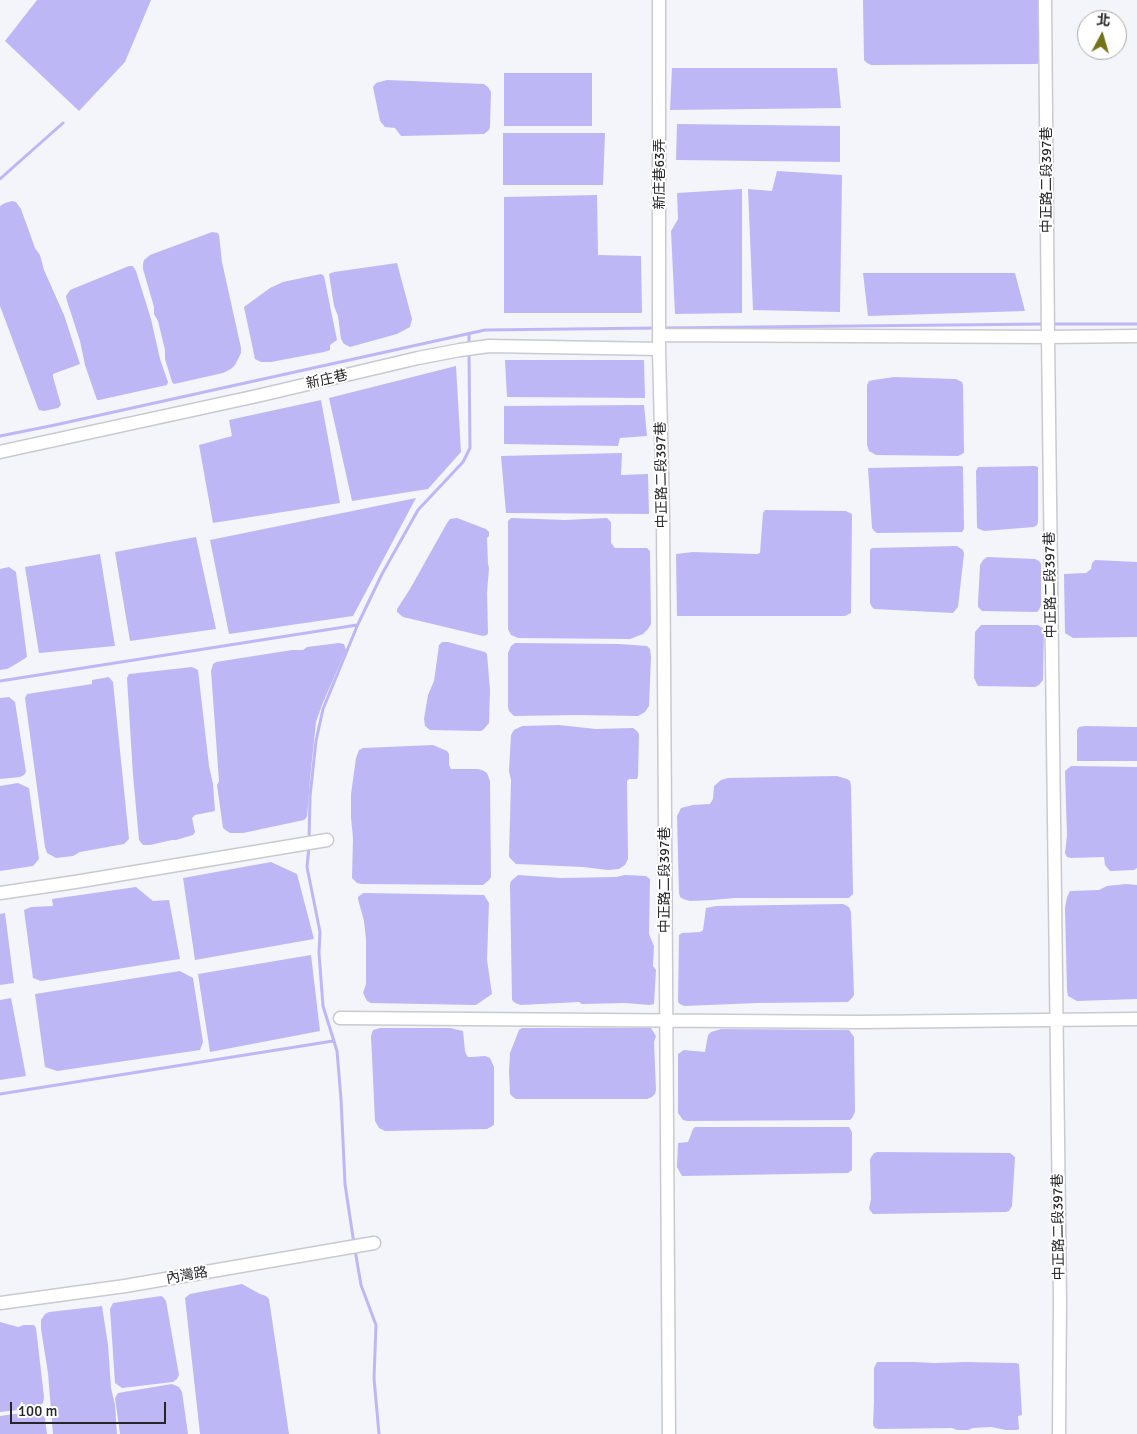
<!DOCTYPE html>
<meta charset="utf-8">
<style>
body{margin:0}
#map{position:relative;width:1137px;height:1434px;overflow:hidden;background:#f4f4fb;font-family:Signika,"Noto Sans TC",sans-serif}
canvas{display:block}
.north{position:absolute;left:1077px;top:10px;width:50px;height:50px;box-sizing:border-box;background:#fff;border:1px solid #a8a8a9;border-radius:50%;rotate:6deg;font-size:14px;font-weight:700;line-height:20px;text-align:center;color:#262629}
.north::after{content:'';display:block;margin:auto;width:18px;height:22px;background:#747317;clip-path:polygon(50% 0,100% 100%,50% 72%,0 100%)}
.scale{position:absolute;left:10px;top:1402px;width:156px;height:22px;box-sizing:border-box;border:2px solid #262629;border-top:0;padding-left:6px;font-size:15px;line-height:18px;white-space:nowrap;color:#262629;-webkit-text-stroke:4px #fff;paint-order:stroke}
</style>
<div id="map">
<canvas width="1137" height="1434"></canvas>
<div class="north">北</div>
<div class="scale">100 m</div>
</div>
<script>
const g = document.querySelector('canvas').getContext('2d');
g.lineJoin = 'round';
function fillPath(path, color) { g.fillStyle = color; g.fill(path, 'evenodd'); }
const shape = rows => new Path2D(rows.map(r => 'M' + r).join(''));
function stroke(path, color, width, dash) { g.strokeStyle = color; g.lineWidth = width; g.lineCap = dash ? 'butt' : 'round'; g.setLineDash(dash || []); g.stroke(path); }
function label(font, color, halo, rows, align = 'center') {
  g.font = font + ' Signika,"Noto Sans TC",sans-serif'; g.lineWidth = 4; g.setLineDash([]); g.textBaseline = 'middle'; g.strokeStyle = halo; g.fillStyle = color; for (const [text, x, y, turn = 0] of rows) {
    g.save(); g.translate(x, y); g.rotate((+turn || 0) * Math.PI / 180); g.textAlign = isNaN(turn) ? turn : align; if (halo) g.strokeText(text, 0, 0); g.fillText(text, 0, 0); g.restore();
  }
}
const water = shape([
 [37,0,151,0,125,62,79,111,5,41],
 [863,0,1042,0,1040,62,1037,64,871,65,867,63,864,60],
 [672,68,837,68,841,108,670,110],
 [504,73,592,73,592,126,504,126],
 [387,80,484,84,488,87,491,92,490,127,489,130,484,134,401,136,395,128,385,127,380,121,373,87,376,83],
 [677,124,840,126,840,162,676,160],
 [503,133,605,133,603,185,503,185],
 [777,171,842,175,840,312,753,310,748,189,772,191],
 [742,189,742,313,675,314,671,231,678,219,677,193],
 [597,195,598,255,641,256,642,313,504,313,504,197],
 [12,201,16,202,21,209,35,248,40,255,44,270,64,315,80,364,53,374,53,377,61,405,58,408,44,411,39,410,38,408,0,306,0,206,5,203],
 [212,232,218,233,219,235,222,262,241,348,241,353,235,365,231,369,223,373,174,384,172,382,165,359,165,350,158,321,154,314,154,307,143,269,143,264,144,260,150,255],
 [397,263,412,319,410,327,397,334,350,347,344,344,341,339,338,316,334,306,329,274,334,272],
 [129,266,133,266,136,271,151,319,160,359,168,382,167,385,99,400,97,400,85,365,80,341,67,301,66,296,70,290],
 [863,273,1015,273,1025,311,868,316],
 [321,274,324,276,337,340,330,345,330,350,324,352,271,362,261,362,255,359,244,307,270,288,283,282],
 [505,360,644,360,645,398,507,397],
 [456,366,461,452,428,489,352,501,329,398],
 [894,377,956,379,962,382,963,385,964,453,958,456,876,455,869,451,867,445,867,385,869,381,874,380],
 [321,400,340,503,213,523,199,445,232,436,229,420],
 [644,405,647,436,620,438,618,446,504,444,504,406],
 [622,453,621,475,648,474,649,514,506,513,501,456],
 [961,466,963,467,964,529,962,532,877,533,874,531,872,528,868,468],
 [1035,466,1038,467,1038,522,1037,525,1034,527,984,531,977,528,976,471,978,467],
 [416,498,353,616,229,634,210,540],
 [765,510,846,511,852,514,851,613,845,616,677,616,676,554,693,552,757,554,760,553,763,513],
 [457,518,486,529,489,532,489,536,487,538,488,564,489,568,487,593,488,633,487,635,483,636,403,617,397,612,397,609,410,589,447,523,450,519],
 [511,518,565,520,607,518,611,522,611,543,615,548,647,548,650,551,651,624,648,629,643,634,630,639,518,638,511,635,508,629,508,521],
 [196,537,216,629,130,641,115,552],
 [957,546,963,550,964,554,958,607,953,613,874,609,872,607,870,603,870,550,872,548],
 [100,554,115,646,39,653,25,567],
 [987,557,1035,559,1039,561,1041,564,1041,605,1039,610,1037,612,982,611,978,607,978,603,980,565,983,560],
 [1095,560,1137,562,1137,637,1073,638,1065,633,1064,574,1086,573,1091,569,1092,563],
 [9,567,16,572,27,657,16,664,7,669,0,670,0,569],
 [981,625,1038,625,1044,629,1043,680,1039,685,1035,687,978,686,974,678,975,632],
 [442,642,448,642,485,652,487,654,490,690,489,723,484,729,481,731,430,730,425,726,424,719,428,695,434,681,439,645],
 [339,643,344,644,346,650,322,705,316,722,310,779,307,817,304,820,243,833,230,833,227,831,223,828,217,785,219,781,211,671,213,664,216,662,292,650,303,650,307,647],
 [515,643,619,644,647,646,650,649,651,657,649,706,645,712,638,716,578,715,514,716,509,711,508,707,508,653,511,646],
 [192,667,198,670,209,766,213,784,215,811,195,815,192,818,195,832,193,835,176,840,172,840,150,845,143,845,139,840,133,775,127,678,129,674],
 [109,677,113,682,129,839,124,844,80,852,73,856,56,858,47,853,45,847,25,698,27,694,92,684,92,680],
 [9,697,15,702,26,772,24,775,20,777,0,779,0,698],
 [559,725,596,729,633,728,637,731,639,734,638,776,637,779,629,779,627,781,628,859,625,865,619,869,608,870,583,867,516,864,509,857,511,780,509,771,511,735,514,730,522,726],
 [1085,726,1137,727,1137,761,1077,761,1077,730,1079,727],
 [433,745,447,751,449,754,449,765,451,769,477,769,482,770,487,773,490,781,491,877,489,880,483,885,362,884,357,883,352,878,353,838,351,818,351,794,356,758,359,750,363,748],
 [1071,766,1137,767,1137,868,1134,870,1110,871,1105,865,1104,857,1071,858,1067,857,1065,853,1067,836,1065,771],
 [837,776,847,779,850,781,851,786,853,894,849,898,735,898,712,900,690,901,683,899,680,897,679,893,677,816,681,808,693,805,710,804,713,799,714,786,721,780,728,778],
 [18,783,29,788,39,859,33,866,0,871,0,786],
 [271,862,297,874,314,939,195,960,183,878],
 [518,875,561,878,616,877,625,875,646,876,650,879,649,934,654,946,653,966,656,970,654,1004,650,1005,625,1003,582,1004,579,1002,521,1005,515,1003,512,1000,510,885,511,881],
 [1126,884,1137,885,1137,999,1077,1001,1068,996,1067,990,1065,908,1067,897,1070,891,1099,890,1107,886],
 [136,887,153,901,169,900,180,959,41,981,33,978,24,910,31,907,53,906,52,899],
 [363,893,484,895,489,903,487,960,492,994,476,1005,371,1003,367,1001,363,993,366,984,366,939,364,921,358,899,358,897],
 [843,904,849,907,851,912,854,995,852,998,848,1002,758,1003,684,1006,680,1004,678,1002,679,935,682,933,700,932,703,930,706,908,716,906],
 [5,913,14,983,0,985,0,914],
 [311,955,320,1031,210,1052,198,974],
 [180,971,193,978,203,1042,200,1050,57,1071,45,1067,35,994],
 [11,998,26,1076,0,1080,0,1000],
 [380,1028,450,1028,463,1031,465,1051,466,1054,468,1057,472,1057,485,1056,490,1058,494,1067,494,1125,487,1129,385,1131,379,1128,375,1121,371,1036,373,1030],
 [522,1028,651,1028,656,1036,654,1042,656,1090,655,1094,652,1097,647,1099,516,1099,513,1097,510,1094,509,1071,510,1053,519,1030],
 [721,1029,849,1030,854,1037,855,1112,852,1118,850,1120,687,1121,683,1120,678,1113,678,1054,684,1050,705,1052,708,1035,711,1032],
 [695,1127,849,1127,852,1132,852,1170,848,1173,682,1176,677,1167,678,1143,688,1142,693,1129],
 [878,1152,1010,1153,1015,1157,1012,1206,1009,1211,1006,1212,873,1214,869,1209,871,1199,870,1159,874,1153],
 [242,1284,260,1294,266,1296,269,1299,289,1434,200,1434,185,1298,190,1294],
 [161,1296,163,1297,166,1301,179,1375,177,1379,173,1382,122,1388,115,1383,110,1309,113,1303],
 [102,1306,108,1345,111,1388,115,1405,117,1434,53,1434,48,1373,41,1329,41,1320,45,1314,49,1312],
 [0,1322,18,1327,24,1325,34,1325,36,1328,44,1397,43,1403,36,1408,0,1412],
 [877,1362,914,1362,935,1363,965,1362,1016,1363,1019,1364,1022,1415,1018,1416,1019,1429,1017,1430,1006,1430,991,1427,973,1428,968,1430,957,1430,952,1428,878,1429,875,1428,873,1425,874,1401,874,1368],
 [172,1384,179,1387,182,1392,188,1434,120,1434,115,1398,118,1393],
 [37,1411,42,1414,45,1418,47,1434,0,1434,0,1416]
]);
const stream = shape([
 [0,179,63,123],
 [1050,324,1137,324],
 [663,328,1044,324],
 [469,334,469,345],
 [0,436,55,425,485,330,656,328],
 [0,681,357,625],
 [309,841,310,796,316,741,323,709,358,624,382,574,418,510,463,462,470,448,469,352],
 [309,847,307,867,320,932,319,953,323,1006,337,1051,341,1099,345,1184,354,1244],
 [0,1094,333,1041],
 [355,1250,361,1285,376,1325,374,1378,379,1434]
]);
const minor = shape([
 [659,0,659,349,663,515,669,1434],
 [1045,0,1048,337,1060,1300,1059,1434],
 [659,335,1048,337,1137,336],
 [0,452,257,396,418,358,460,350,489,346,659,349],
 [0,893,75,882,327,840],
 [340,1018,860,1022,1137,1019],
 [0,1303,125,1286,374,1243]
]);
const streetNames = [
 ["新庄巷63弄",660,174,-90],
 ["中正路二段397巷",1047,180,-90],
 ["新庄巷",327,380,-13],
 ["中正路二段397巷",662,475,-91],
 ["中正路二段397巷",1051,585,-91],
 ["中正路二段397巷",665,880,-90],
 ["中正路二段397巷",1059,1227,-91],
 ["內灣路",187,1276,-10]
];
fillPath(water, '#bdb7f6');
stroke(stream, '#bdb7f6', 3);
stroke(minor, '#cac9d0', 15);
stroke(minor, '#fff', 12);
label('14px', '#262629', '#fff', streetNames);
</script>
